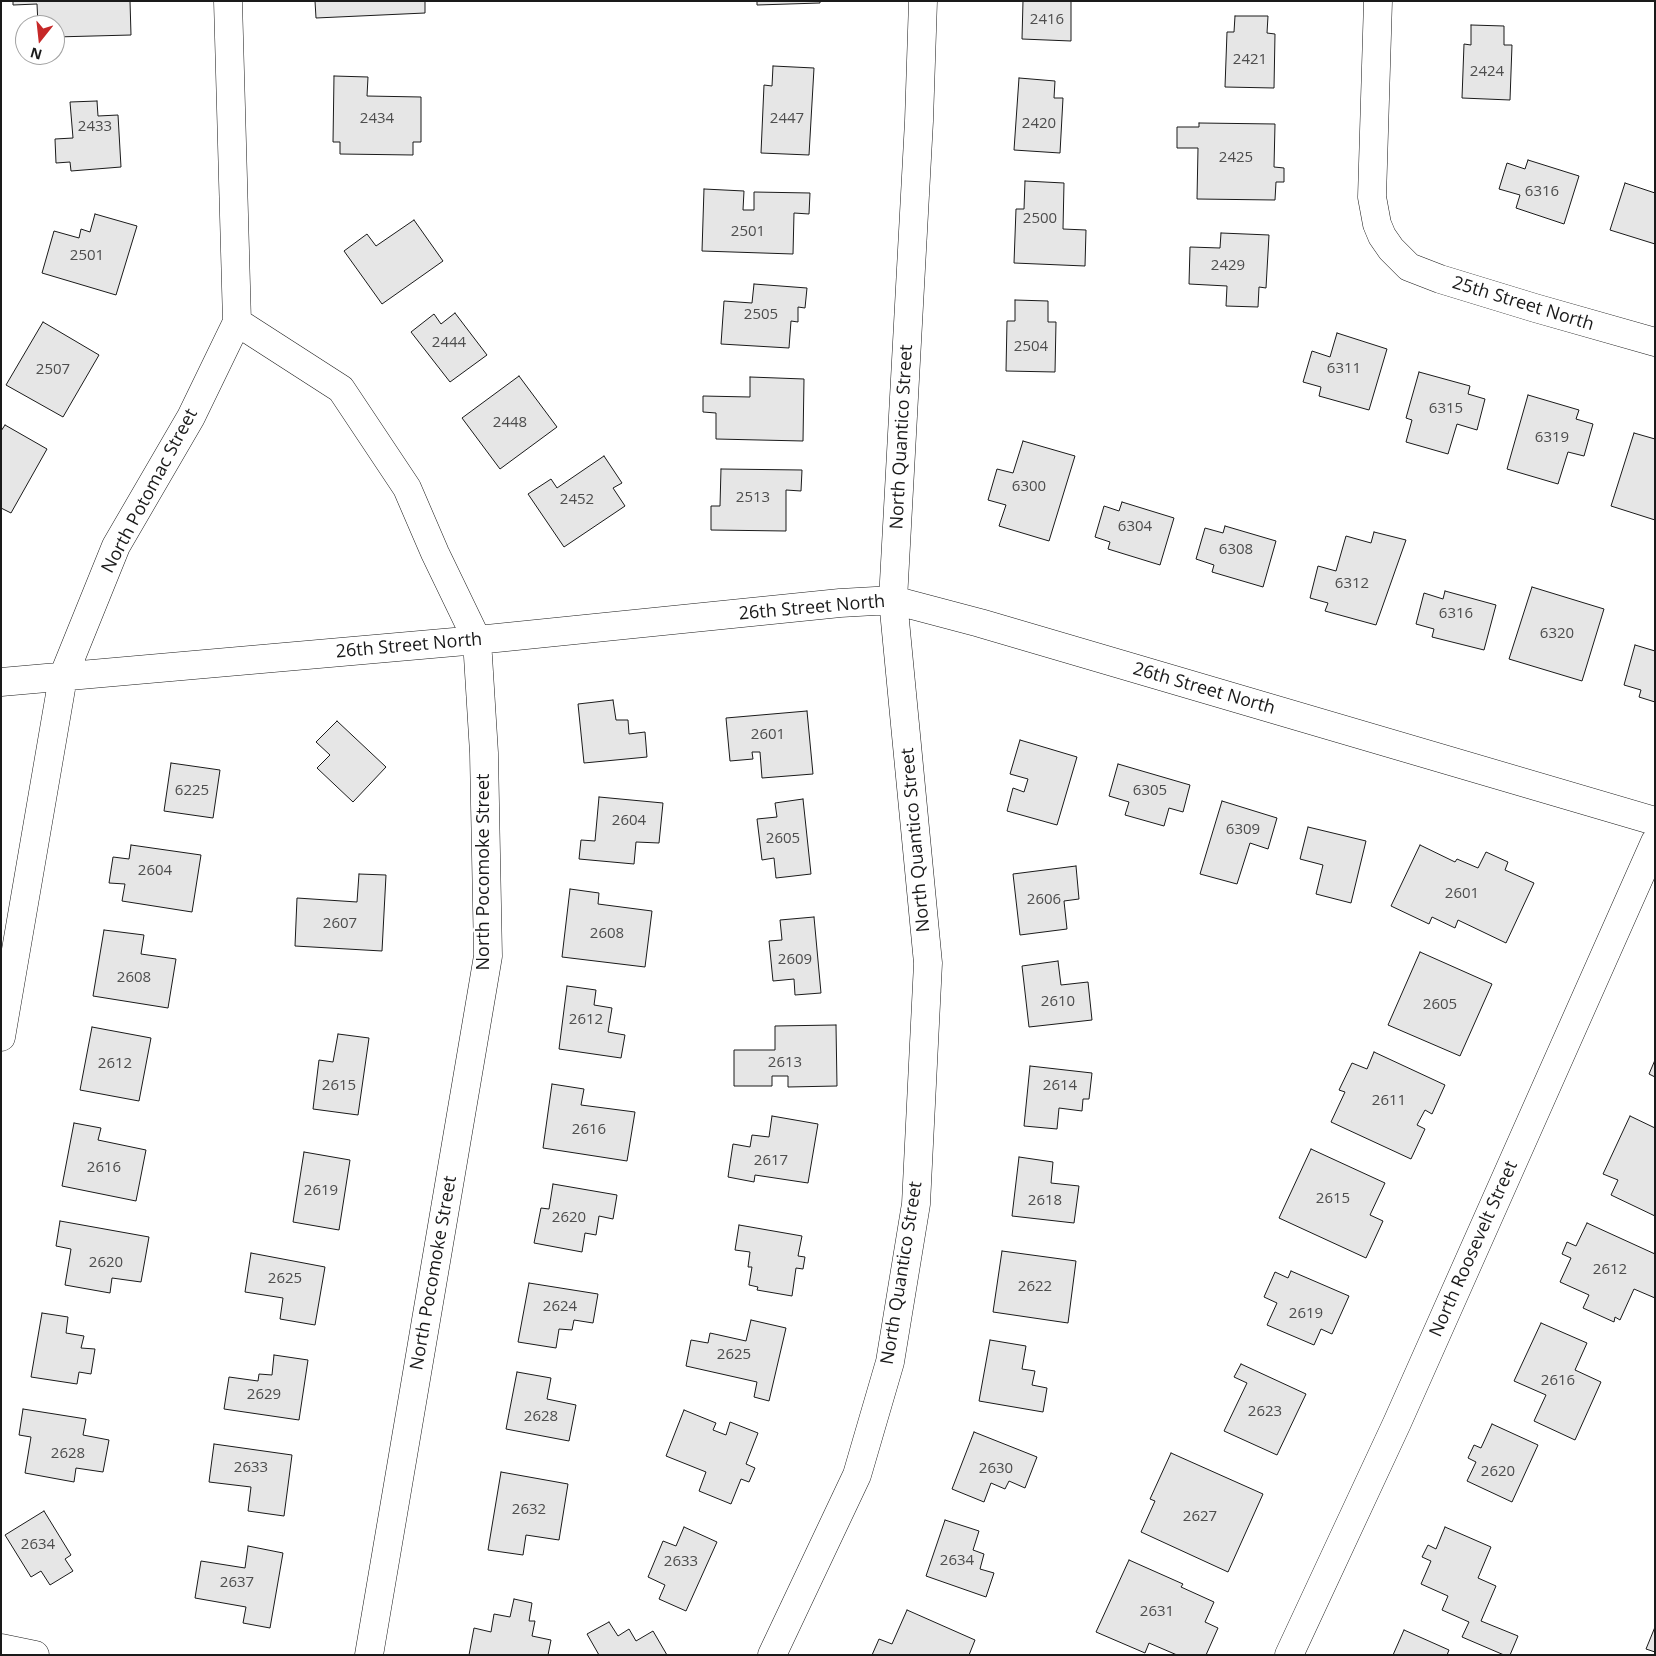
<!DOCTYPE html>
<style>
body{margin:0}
#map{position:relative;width:1656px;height:1656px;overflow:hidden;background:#fff;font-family:"Open Sans",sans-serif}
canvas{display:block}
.frame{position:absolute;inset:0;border:2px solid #1a1a1a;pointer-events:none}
.north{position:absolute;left:15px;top:15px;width:50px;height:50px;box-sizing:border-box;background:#fff;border:1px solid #a3a3a3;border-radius:50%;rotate:196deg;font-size:14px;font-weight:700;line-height:20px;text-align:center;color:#1a1a1a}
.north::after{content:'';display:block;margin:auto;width:18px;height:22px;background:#c62828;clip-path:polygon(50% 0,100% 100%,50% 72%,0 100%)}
</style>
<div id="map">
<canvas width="1656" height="1656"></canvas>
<div class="frame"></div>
<div class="north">N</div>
</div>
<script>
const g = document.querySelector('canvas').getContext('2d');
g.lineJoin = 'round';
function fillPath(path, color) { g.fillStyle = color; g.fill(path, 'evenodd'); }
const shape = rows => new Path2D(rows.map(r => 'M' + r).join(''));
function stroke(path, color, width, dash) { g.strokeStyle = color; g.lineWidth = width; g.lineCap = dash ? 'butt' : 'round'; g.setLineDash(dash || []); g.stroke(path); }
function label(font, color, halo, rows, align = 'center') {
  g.font = font + ' "Open Sans",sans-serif'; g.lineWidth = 4; g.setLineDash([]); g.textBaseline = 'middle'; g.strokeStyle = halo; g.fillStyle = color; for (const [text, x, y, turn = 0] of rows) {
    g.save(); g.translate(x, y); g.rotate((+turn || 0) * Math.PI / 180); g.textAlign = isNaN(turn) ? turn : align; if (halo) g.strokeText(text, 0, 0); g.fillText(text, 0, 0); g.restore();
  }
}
const building = shape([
 [13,1,130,1,131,35,55,37,55,25,38,25,37,4,13,5,13,1],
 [315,1,425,1,425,13,316,18,315,1],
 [757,1,820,1,820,3,757,5,757,1],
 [1023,1,1071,1,1071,41,1022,39,1023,1],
 [1235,16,1268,16,1267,33,1275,34,1274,88,1225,87,1227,32,1234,32,1235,16],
 [1471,25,1504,26,1504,45,1512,45,1510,100,1462,98,1464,44,1471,45,1471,25],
 [773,66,814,68,809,155,761,153,764,85,772,86,773,66],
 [334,76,368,77,367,96,421,97,421,142,413,142,413,155,340,154,340,142,333,142,334,76],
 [1019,78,1055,81,1054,98,1063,98,1060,153,1014,150,1019,78],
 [97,101,98,116,118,115,121,167,71,171,70,162,56,163,55,139,73,138,70,102,97,101],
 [1199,123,1275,124,1274,167,1284,168,1284,182,1276,182,1275,200,1197,199,1198,148,1177,148,1177,127,1199,127,1199,123],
 [1528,160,1579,176,1564,224,1516,208,1520,195,1499,189,1507,163,1525,169,1528,160],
 [1025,181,1064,183,1063,229,1086,230,1085,266,1014,263,1016,209,1024,209,1025,181],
 [1625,183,1655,193,1655,244,1610,230,1625,183],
 [704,189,744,191,743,210,754,210,754,192,810,193,809,214,794,213,793,254,702,251,704,189],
 [95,214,137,226,116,295,42,273,54,231,79,238,81,229,90,232,95,214],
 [414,220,443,261,382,304,344,251,367,234,376,246,414,220],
 [1221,233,1269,235,1266,288,1259,287,1258,307,1226,306,1227,286,1189,284,1190,247,1220,248,1221,233],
 [754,284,807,288,805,308,798,307,798,322,791,321,789,348,721,344,724,301,752,303,754,284],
 [1015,300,1048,301,1048,322,1056,322,1055,372,1006,371,1007,321,1015,321,1015,300],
 [455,313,487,355,450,382,411,332,434,314,441,324,455,313],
 [43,322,99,355,63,417,6,385,43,322],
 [1337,333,1387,349,1369,410,1319,396,1321,387,1303,382,1312,351,1330,357,1337,333],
 [1419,372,1470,386,1468,394,1485,399,1477,430,1457,424,1448,454,1406,442,1412,420,1406,418,1419,372],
 [519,376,557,427,500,469,462,418,519,376],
 [750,377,804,379,803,441,716,439,716,413,703,412,703,396,750,397,750,377],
 [1528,395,1579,410,1576,419,1593,424,1584,456,1568,452,1558,484,1507,469,1528,395],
 [5,425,47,449,11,513,1,508,1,431,5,425],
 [1634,433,1655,439,1655,520,1611,506,1634,433],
 [1023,441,1075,456,1049,541,999,526,1006,505,988,500,997,469,1013,473,1023,441],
 [604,456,622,483,613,488,625,506,564,547,528,494,551,479,557,488,604,456],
 [721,469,802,470,801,491,786,490,786,531,711,530,711,506,720,506,721,469],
 [1122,502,1174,518,1160,565,1108,549,1110,542,1095,537,1104,506,1119,511,1122,502],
 [1225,526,1276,541,1263,587,1212,572,1214,565,1196,559,1205,528,1223,533,1225,526],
 [1374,532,1406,540,1376,625,1325,611,1328,603,1310,598,1318,566,1336,571,1346,536,1371,543,1374,532],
 [1532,587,1604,609,1582,681,1509,659,1532,587],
 [1445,591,1496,605,1484,650,1432,637,1434,629,1416,624,1424,593,1443,599,1445,591],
 [1635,645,1655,651,1655,702,1639,697,1641,690,1624,685,1635,645],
 [613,700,616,720,628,720,629,734,645,732,647,757,584,763,578,704,613,700],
 [807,711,813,774,762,778,760,752,752,752,753,759,730,761,726,718,807,711],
 [337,721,386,767,353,802,317,768,330,755,316,742,337,721],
 [1020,740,1077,757,1057,825,1007,811,1013,788,1024,792,1028,779,1010,774,1020,740],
 [171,763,220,770,213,818,164,811,171,763],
 [1118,764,1190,785,1183,812,1169,808,1164,826,1125,815,1129,802,1109,796,1118,764],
 [599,797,663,803,659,843,636,842,634,864,579,859,581,840,595,841,599,797],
 [803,799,811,874,776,878,774,858,762,860,757,819,777,817,775,803,803,799],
 [1222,801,1277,818,1268,849,1250,843,1237,884,1200,874,1222,801],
 [1308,827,1366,841,1351,903,1316,894,1323,865,1300,859,1308,827],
 [131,845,201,855,192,912,122,901,125,884,109,883,113,857,129,859,131,845],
 [1420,845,1455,862,1457,859,1478,868,1486,852,1508,862,1505,870,1534,883,1506,943,1458,920,1455,928,1432,917,1429,924,1391,906,1420,845],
 [1076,866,1079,899,1064,901,1067,929,1020,935,1013,874,1076,866],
 [359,874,386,875,382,951,295,946,297,898,357,902,359,874],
 [570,889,599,893,598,904,652,911,645,967,562,957,570,889],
 [814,917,821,993,795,995,794,979,773,981,769,941,782,940,780,920,814,917],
 [104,930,144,935,141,954,176,959,168,1008,93,996,104,930],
 [1420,952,1492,984,1460,1056,1388,1025,1420,952],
 [1058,961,1061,985,1088,982,1092,1020,1029,1027,1022,966,1058,961],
 [567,986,596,990,594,1005,612,1008,608,1032,625,1035,621,1058,559,1049,567,986],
 [836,1025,837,1086,788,1087,788,1076,772,1076,772,1086,734,1086,734,1050,775,1050,775,1026,836,1025],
 [92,1027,151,1038,139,1101,80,1090,92,1027],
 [338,1034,369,1038,358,1115,313,1109,319,1060,333,1062,338,1034],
 [1374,1052,1445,1085,1432,1114,1425,1110,1417,1125,1425,1129,1411,1159,1331,1122,1345,1092,1339,1090,1352,1063,1367,1069,1374,1052],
 [1655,1060,1655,1077,1649,1074,1655,1060],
 [1030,1066,1092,1073,1089,1099,1083,1099,1082,1111,1059,1108,1057,1129,1024,1126,1030,1066],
 [552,1084,584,1089,581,1105,635,1112,627,1161,543,1148,552,1084],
 [772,1116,818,1124,808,1183,755,1175,754,1182,728,1177,733,1144,750,1147,752,1135,769,1137,772,1116],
 [1630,1116,1655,1128,1655,1216,1611,1195,1618,1180,1603,1174,1630,1116],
 [74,1123,101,1128,98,1140,146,1150,136,1201,62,1186,74,1123],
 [1311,1149,1385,1183,1370,1215,1383,1221,1366,1258,1279,1218,1311,1149],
 [304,1152,350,1160,339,1230,293,1222,304,1152],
 [1019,1157,1053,1162,1051,1183,1079,1186,1074,1223,1012,1216,1019,1157],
 [553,1184,617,1195,613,1219,599,1216,596,1235,585,1233,582,1252,534,1243,541,1208,549,1209,553,1184],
 [60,1221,149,1237,141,1282,112,1278,110,1293,65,1285,71,1249,56,1246,60,1221],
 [1587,1223,1655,1254,1655,1298,1634,1289,1620,1320,1615,1317,1614,1322,1583,1308,1589,1295,1560,1282,1571,1258,1562,1254,1567,1242,1576,1246,1587,1223],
 [739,1225,802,1236,798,1256,805,1257,803,1269,796,1268,792,1296,757,1290,758,1287,749,1285,752,1267,748,1267,750,1252,735,1250,739,1225],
 [1002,1251,1076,1261,1068,1323,993,1312,1002,1251],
 [251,1253,325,1267,315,1325,280,1319,283,1298,245,1292,251,1253],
 [1291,1271,1349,1296,1332,1334,1321,1329,1314,1345,1267,1325,1277,1303,1264,1297,1275,1272,1288,1278,1291,1271],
 [529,1283,598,1294,593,1323,574,1320,572,1330,559,1329,556,1348,518,1342,529,1283],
 [42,1313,68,1317,66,1333,84,1336,81,1348,95,1349,91,1374,79,1372,77,1384,31,1377,42,1313],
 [751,1320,786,1328,769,1401,754,1397,757,1382,686,1366,691,1340,708,1343,710,1333,746,1341,751,1320],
 [1541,1323,1587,1343,1575,1370,1601,1382,1575,1440,1534,1421,1546,1395,1514,1381,1541,1323],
 [990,1340,1026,1346,1022,1369,1035,1371,1032,1385,1047,1388,1043,1412,979,1401,990,1340],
 [274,1355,308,1360,299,1420,224,1409,229,1377,258,1381,259,1374,272,1375,274,1355],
 [1241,1364,1306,1394,1277,1455,1224,1431,1247,1383,1234,1377,1241,1364],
 [517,1372,551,1378,547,1399,576,1405,569,1441,506,1429,517,1372],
 [23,1409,86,1419,83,1435,109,1440,103,1472,76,1468,74,1482,25,1473,31,1437,19,1435,23,1409],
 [684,1410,716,1423,713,1430,726,1435,730,1422,758,1433,746,1464,755,1468,749,1482,741,1479,731,1504,699,1491,706,1472,666,1456,684,1410],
 [1492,1424,1538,1445,1512,1502,1467,1481,1476,1462,1468,1458,1474,1445,1481,1448,1492,1424],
 [974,1432,1037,1457,1025,1488,1009,1481,1005,1489,991,1483,984,1502,952,1489,974,1432],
 [214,1444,292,1455,284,1516,248,1511,251,1487,209,1482,214,1444],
 [1171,1453,1263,1494,1228,1572,1141,1532,1155,1501,1150,1499,1171,1453],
 [501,1472,568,1484,559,1540,526,1535,523,1555,488,1550,501,1472],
 [44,1511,71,1555,65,1559,73,1571,50,1585,41,1571,31,1577,5,1535,44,1511],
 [945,1520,979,1531,973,1550,984,1554,980,1569,994,1573,986,1597,926,1576,945,1520],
 [684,1527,717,1542,686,1611,659,1599,665,1585,648,1577,663,1541,676,1546,684,1527],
 [1445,1527,1491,1547,1478,1578,1496,1586,1481,1621,1518,1636,1510,1655,1504,1655,1462,1637,1469,1622,1442,1610,1448,1596,1421,1584,1431,1561,1422,1557,1428,1545,1436,1549,1445,1527],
 [248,1546,283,1553,270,1628,243,1623,246,1607,195,1598,201,1561,245,1568,248,1546],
 [1129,1560,1183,1584,1181,1587,1214,1602,1205,1622,1218,1628,1206,1655,1177,1655,1149,1643,1145,1653,1096,1632,1129,1560],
 [514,1599,532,1603,529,1621,535,1621,532,1636,551,1640,548,1655,469,1655,474,1628,491,1632,494,1614,510,1617,514,1599],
 [907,1610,975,1640,969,1655,872,1655,879,1639,892,1644,907,1610],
 [609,1622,618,1636,629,1629,636,1641,653,1631,667,1655,599,1655,587,1634,609,1622],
 [1655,1627,1655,1652,1646,1649,1655,1627],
 [1404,1630,1449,1650,1447,1655,1393,1655,1404,1630]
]);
const minor = shape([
 [1378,1,1372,197,1377,224,1382,236,1391,249,1409,267,1440,279,1535,308,1655,342],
 [237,322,341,389,407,488,435,553,477,640,484,753,488,956,369,1655],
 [1,682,477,640,840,603,893,600,980,623,1655,821],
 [1,1037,63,677,116,546,191,417,237,322,228,1],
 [1,1648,35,1655],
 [772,1655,857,1475,890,1362,916,1204,928,963,893,600,919,121,923,1],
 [1289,1655,1397,1423,1655,842]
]);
const numberNames = [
 ["2416",1047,20],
 ["2421",1250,60],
 ["2424",1487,72],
 ["2434",377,119],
 ["2447",787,119],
 ["2420",1039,124],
 ["2433",95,127],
 ["2425",1236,158],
 ["6316",1542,192],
 ["2500",1040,219],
 ["2501",748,232],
 ["2501",87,256],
 ["2429",1228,266],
 ["2505",761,315],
 ["2444",449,343],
 ["2504",1031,347],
 ["6311",1344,369],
 ["2507",53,370],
 ["6315",1446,409],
 ["2448",510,423],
 ["6319",1552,438],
 ["6300",1029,487],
 ["2513",753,498],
 ["2452",577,500],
 ["6304",1135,527],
 ["6308",1236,550],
 ["6312",1352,584],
 ["6316",1456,614],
 ["6320",1557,634],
 ["2601",768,735],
 ["6225",192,791],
 ["6305",1150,791],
 ["2604",629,821],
 ["6309",1243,830],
 ["2605",783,839],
 ["2604",155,871],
 ["2601",1462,894],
 ["2606",1044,900],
 ["2607",340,924],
 ["2608",607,934],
 ["2609",795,960],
 ["2608",134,978],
 ["2610",1058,1002],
 ["2605",1440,1005],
 ["2612",586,1020],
 ["2613",785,1063],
 ["2612",115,1064],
 ["2615",339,1086],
 ["2614",1060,1086],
 ["2611",1389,1101],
 ["2616",589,1130],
 ["2617",771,1161],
 ["2616",104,1168],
 ["2619",321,1191],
 ["2615",1333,1199],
 ["2618",1045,1201],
 ["2620",569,1218],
 ["2620",106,1263],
 ["2612",1610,1270],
 ["2625",285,1279],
 ["2622",1035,1287],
 ["2624",560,1307],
 ["2619",1306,1314],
 ["2625",734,1355],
 ["2616",1558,1381],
 ["2629",264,1395],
 ["2623",1265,1412],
 ["2628",541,1417],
 ["2628",68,1454],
 ["2633",251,1468],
 ["2630",996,1469],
 ["2620",1498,1472],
 ["2632",529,1510],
 ["2627",1200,1517],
 ["2634",38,1545],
 ["2634",957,1561],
 ["2633",681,1562],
 ["2637",237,1583],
 ["2631",1157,1612]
];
const streetNames = [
 ["25th Street North",1523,304,17],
 ["North Quantico Street",902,437,-87],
 ["North Potomac Street",150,491,-62],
 ["26th Street North",812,608,-5],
 ["26th Street North",409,646,-5],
 ["26th Street North",1204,689,16],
 ["North Quantico Street",916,840,-95],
 ["North Pocomoke Street",484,872,-90],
 ["North Roosevelt Street",1474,1249,-66],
 ["North Pocomoke Street",434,1273,-80],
 ["North Quantico Street",902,1273,-81]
];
fillPath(building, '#e6e6e6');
stroke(building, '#1a1a1a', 1);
stroke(minor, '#1a1a1a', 29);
stroke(minor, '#fff', 28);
label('15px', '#4d4d4d', null, numberNames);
label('18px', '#1a1a1a', '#fff', streetNames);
</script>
